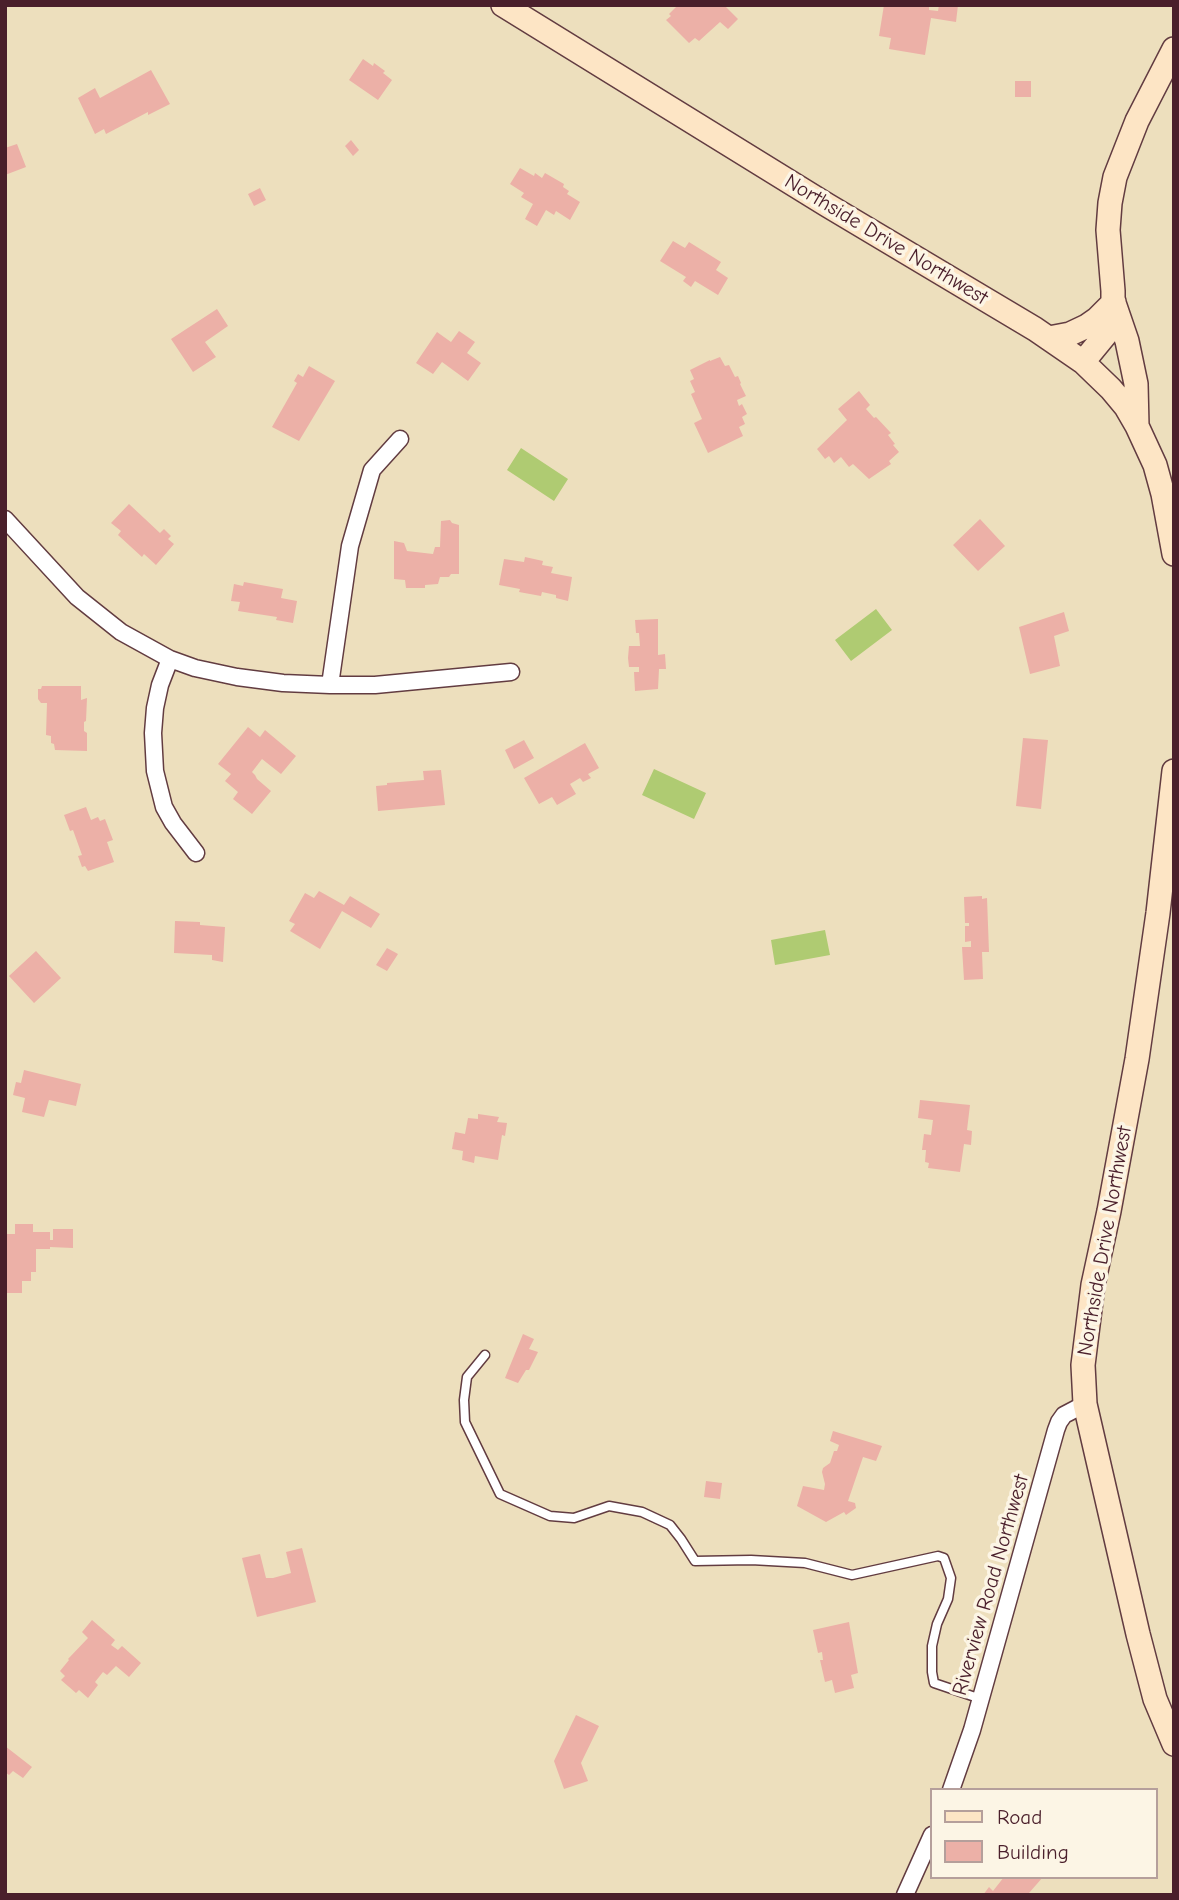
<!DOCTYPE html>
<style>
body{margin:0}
#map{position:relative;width:1179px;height:1900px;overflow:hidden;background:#eddfbd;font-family:"Comic Neue",sans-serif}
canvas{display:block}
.frame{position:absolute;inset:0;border:7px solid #4a1f2b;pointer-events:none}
.legend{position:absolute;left:930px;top:1788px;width:228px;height:91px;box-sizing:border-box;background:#fcf5e5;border:2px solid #b59f9b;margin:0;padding:9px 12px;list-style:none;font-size:21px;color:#4a1f2b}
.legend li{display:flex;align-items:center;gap:14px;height:35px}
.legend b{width:35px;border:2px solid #b59f9b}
</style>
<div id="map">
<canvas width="1179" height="1900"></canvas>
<div class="frame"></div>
<ul class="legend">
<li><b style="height:9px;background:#fde5c5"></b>Road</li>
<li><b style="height:19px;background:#ecb0a7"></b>Building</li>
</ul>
</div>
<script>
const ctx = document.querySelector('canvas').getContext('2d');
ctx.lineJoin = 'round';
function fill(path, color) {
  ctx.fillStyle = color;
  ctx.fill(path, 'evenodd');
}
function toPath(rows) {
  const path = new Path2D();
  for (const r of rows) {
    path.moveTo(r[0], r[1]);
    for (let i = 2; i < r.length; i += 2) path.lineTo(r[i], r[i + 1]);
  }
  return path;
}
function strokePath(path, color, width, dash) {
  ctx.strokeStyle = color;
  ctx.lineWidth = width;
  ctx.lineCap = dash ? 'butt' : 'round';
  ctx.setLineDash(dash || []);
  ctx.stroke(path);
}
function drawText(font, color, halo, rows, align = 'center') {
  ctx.font = font + ' "Comic Neue",sans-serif';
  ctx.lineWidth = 7;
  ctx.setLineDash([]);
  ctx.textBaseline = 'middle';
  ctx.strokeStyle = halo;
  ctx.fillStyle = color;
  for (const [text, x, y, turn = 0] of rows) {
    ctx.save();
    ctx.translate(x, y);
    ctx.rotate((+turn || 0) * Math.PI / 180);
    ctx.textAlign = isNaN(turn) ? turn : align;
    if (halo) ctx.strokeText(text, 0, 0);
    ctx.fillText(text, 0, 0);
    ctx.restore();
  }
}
fill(toPath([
 [521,448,568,479,554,501,507,470],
 [876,609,892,630,851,661,835,640],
 [654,769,706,793,694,819,642,795],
 [825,930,830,955,775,965,771,940]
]), '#afcb72');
fill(toPath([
 [678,5,724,5,738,19,728,29,720,22,699,41,695,38,689,43,666,20,671,16,669,14],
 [884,5,929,5,929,10,938,11,939,5,958,5,956,22,931,18,925,55,889,49,891,38,879,36],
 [363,59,373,66,374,63,385,71,383,73,392,80,378,100,349,80],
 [151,70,170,104,148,115,148,112,106,134,104,129,95,134,78,98,95,88,100,98],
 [1015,81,1031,81,1031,97,1015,97],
 [351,140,359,150,353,156,345,146],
 [17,144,26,167,5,175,5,148],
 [520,168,534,176,535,173,542,178,545,173,564,184,563,187,569,191,567,194,580,202,570,220,556,211,554,215,546,210,537,226,525,219,533,204,521,197,524,193,510,184],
 [260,188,266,200,254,206,248,194],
 [673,241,685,248,689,242,721,262,716,270,728,278,718,295,695,281,691,287,683,281,686,277,660,261],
 [217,309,228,326,205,342,216,357,193,372,171,339],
 [459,331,475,342,467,353,481,363,468,381,442,362,433,374,416,363,437,332,451,342],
 [720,357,725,366,729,365,735,377,738,376,741,383,740,384,746,396,737,400,739,406,742,404,747,414,742,417,745,424,739,427,743,436,708,453,694,423,702,419,691,394,695,392,690,381,694,379,690,370,710,360,710,361],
 [309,366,335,381,299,441,272,427,297,383,294,381,298,374,303,377],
 [859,391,870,405,866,409,874,418,876,417,891,433,888,435,895,444,893,445,899,452,889,461,891,464,869,479,853,464,849,467,841,457,834,463,829,456,825,459,817,449,847,420,838,409],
 [129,504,160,533,164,529,171,536,168,539,174,544,156,565,144,554,142,557,118,535,121,531,111,523],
 [980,519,1005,546,978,571,953,545],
 [450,520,452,523,459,525,459,574,451,574,449,577,440,577,438,584,425,585,425,588,406,588,405,580,394,579,394,541,404,543,407,551,433,554,435,547,440,547,441,521],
 [525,557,543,561,542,565,553,567,551,573,572,577,568,601,556,598,556,595,542,592,541,596,519,592,520,589,499,585,504,559,524,562],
 [244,582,283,589,281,598,297,601,293,623,276,620,277,617,238,611,240,602,231,601,234,584,243,586],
 [1064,612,1069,631,1054,636,1060,666,1030,674,1019,627],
 [658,619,658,655,665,654,666,669,659,669,658,689,635,691,634,672,639,672,639,667,629,667,628,658,629,646,640,646,639,633,636,633,635,620],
 [42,686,81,686,81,700,87,698,86,721,84,722,84,731,87,733,87,751,55,750,54,744,51,743,51,736,46,735,47,703,41,703,38,699,38,689,41,689],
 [248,727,260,737,265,730,296,756,281,774,262,759,252,772,255,775,257,779,271,791,252,814,233,799,238,792,225,781,231,774,218,764],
 [1023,738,1048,740,1041,809,1016,806],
 [524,740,534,758,514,769,505,750],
 [585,743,599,768,588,774,591,778,583,782,580,778,570,784,576,794,557,805,552,797,539,804,524,778],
 [441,770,445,805,378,811,376,786,387,785,387,783,424,780,423,771],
 [86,807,91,820,98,817,100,821,105,819,113,840,107,842,114,862,88,871,85,866,82,867,78,856,82,855,73,830,70,831,64,815],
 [319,891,344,905,350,896,380,914,371,928,342,911,320,949,290,931,295,924,289,921,305,893,314,898],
 [982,896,982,899,987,898,989,952,982,952,983,979,964,980,962,947,971,947,971,941,965,942,965,926,969,926,969,923,965,923,964,897],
 [175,921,200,922,200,925,225,927,223,962,212,960,212,955,174,953],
 [387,948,398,954,387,971,376,965],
 [36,951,61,978,34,1003,9,976],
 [24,1070,81,1084,76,1106,49,1100,44,1117,22,1112,25,1098,13,1095,16,1082,21,1083],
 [920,1100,970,1105,967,1130,972,1131,971,1145,964,1144,960,1172,928,1168,929,1163,925,1162,926,1150,922,1150,924,1134,931,1135,933,1120,918,1118],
 [478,1114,499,1117,497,1122,507,1123,505,1136,502,1135,498,1160,475,1156,474,1163,462,1160,463,1151,452,1149,455,1132,465,1134,468,1118,478,1119],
 [15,1224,33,1224,33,1232,50,1232,50,1240,53,1240,53,1229,73,1229,73,1248,50,1247,50,1249,36,1249,36,1272,31,1272,31,1281,22,1281,22,1293,6,1293,5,1234,15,1234],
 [523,1334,534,1339,529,1349,538,1352,529,1370,526,1370,518,1383,505,1378],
 [833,1431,882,1446,876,1461,863,1457,848,1501,855,1503,856,1508,846,1515,844,1512,826,1522,797,1506,803,1486,824,1490,825,1484,822,1472,823,1468,830,1463,834,1451,837,1451,839,1445,830,1441],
 [706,1481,722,1483,720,1499,704,1497],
 [302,1548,316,1602,257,1617,242,1558,260,1554,266,1578,273,1578,291,1573,286,1552],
 [92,1620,115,1640,111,1645,118,1650,122,1646,141,1663,129,1677,116,1666,107,1675,103,1672,95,1682,98,1685,88,1698,79,1690,76,1693,61,1680,65,1676,60,1671,69,1660,68,1659,88,1638,82,1632],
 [849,1622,858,1673,851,1675,854,1688,835,1693,832,1680,825,1682,820,1660,823,1660,822,1652,818,1653,813,1630],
 [576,1715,599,1726,581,1763,588,1781,564,1789,554,1761],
 [5,1746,32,1767,23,1778,13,1771,9,1775,5,1772],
 [1004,1877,1043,1877,1029,1893,1032,1895,983,1895,989,1887,993,1891]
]), '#ecb0a7');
const lane = toPath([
 [485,1355,467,1377,464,1400,465,1422,500,1494,550,1516,574,1518,609,1506,642,1512,670,1525,681,1539,695,1561,751,1560,805,1563,852,1575,938,1556,944,1558,951,1578,948,1599,937,1624,932,1646,932,1672,934,1683,981,1699]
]);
const street = toPath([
 [5,519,77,597,121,632,170,659,195,668,237,677,283,683,330,685,375,685,511,672],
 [170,659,160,685,155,708,153,733,155,771,164,807,173,823,196,853],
 [330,685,350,546,372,470,400,439],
 [951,1790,972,1730,1056,1430,1059,1422,1064,1415,1085,1404],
 [905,1895,932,1835]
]);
const secondary = toPath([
 [503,5,827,205,1035,329,1083,362,1111,389,1126,407,1137,426,1155,465,1163,494,1174,554],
 [1114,303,1127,341,1136,384,1137,426],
 [1049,338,1070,334,1087,326,1097,319,1114,302],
 [1083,362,1106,334,1113,312,1113,291,1108,230,1110,203,1115,177,1137,121,1174,49],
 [1174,771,1158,913,1137,1059,1109,1211,1093,1285,1083,1365,1085,1404,1138,1634,1155,1699,1174,1744]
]);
strokePath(lane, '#623c41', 11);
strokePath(street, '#623c41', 19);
strokePath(secondary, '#623c41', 26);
strokePath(lane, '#fff', 8);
strokePath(street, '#fff', 16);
strokePath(secondary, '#fde5c5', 23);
drawText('21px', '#4a1f2b', '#fcf5e5', [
 ["Northside Drive Northwest",886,240,31],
 ["Northside Drive Northwest",1105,1241,-80],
 ["Riverview Road Northwest",991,1585,-74]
]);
</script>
